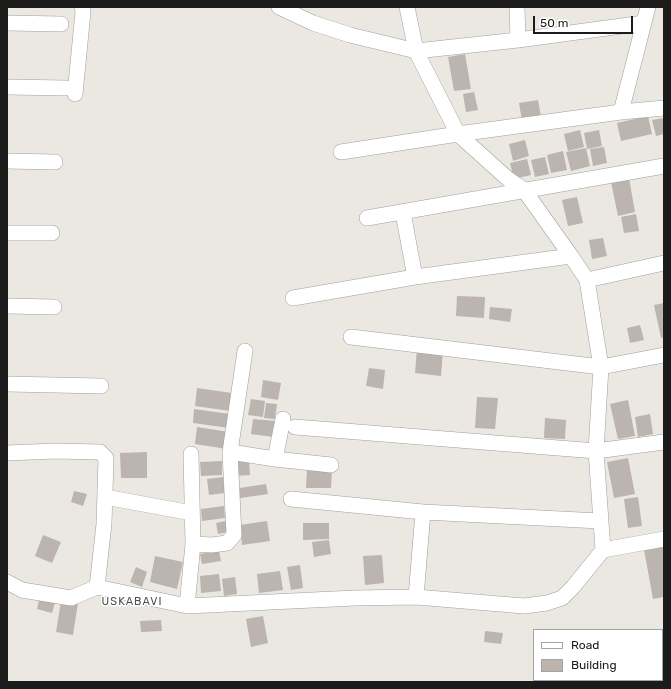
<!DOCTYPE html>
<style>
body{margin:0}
#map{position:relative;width:671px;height:689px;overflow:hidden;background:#ebe8e1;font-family:Rubik,sans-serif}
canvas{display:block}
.frame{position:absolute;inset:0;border:8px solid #1b1b1b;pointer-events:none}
.legend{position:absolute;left:533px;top:629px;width:130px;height:52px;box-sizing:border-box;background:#fff;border:1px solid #a4a4a4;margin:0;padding:5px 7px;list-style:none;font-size:12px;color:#1b1b1b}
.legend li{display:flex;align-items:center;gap:8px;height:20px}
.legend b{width:20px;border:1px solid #a4a4a4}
.scale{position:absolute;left:533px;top:16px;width:100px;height:18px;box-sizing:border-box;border:2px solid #1b1b1b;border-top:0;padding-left:5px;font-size:12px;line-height:14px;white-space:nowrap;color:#1b1b1b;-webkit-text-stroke:3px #fff;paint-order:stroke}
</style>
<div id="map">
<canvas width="671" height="689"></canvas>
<div class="frame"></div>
<ul class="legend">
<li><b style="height:5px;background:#fff"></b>Road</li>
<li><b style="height:11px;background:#bbb4af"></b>Building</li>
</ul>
<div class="scale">50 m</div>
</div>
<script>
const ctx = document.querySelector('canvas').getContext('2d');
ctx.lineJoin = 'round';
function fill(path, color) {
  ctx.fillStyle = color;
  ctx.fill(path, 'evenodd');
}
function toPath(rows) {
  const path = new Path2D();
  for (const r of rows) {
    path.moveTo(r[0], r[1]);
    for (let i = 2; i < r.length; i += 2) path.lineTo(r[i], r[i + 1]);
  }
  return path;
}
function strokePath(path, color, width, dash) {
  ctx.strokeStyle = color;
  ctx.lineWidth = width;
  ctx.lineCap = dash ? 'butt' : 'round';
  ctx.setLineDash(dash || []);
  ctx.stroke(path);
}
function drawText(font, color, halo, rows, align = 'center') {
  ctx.font = font + ' Rubik,sans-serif';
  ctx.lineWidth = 3;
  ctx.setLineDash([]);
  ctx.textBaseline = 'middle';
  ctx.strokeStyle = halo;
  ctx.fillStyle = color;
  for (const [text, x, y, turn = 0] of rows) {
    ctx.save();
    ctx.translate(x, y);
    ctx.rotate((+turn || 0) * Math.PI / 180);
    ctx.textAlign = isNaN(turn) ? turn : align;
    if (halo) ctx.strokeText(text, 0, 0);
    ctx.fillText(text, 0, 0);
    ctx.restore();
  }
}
fill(toPath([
 [465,54,471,89,454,91,448,57],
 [474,92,478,110,466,112,463,94],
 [538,100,541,117,522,121,519,103],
 [648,116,652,134,621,141,617,123],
 [664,118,664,134,656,136,652,120],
 [580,130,584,147,568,151,564,134],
 [599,130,602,146,587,149,584,133],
 [525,140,529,156,513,161,509,144],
 [604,147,607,163,593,166,590,149],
 [586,148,590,166,571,171,566,152],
 [563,151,567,170,551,173,547,155],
 [545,157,549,174,535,177,531,160],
 [527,159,531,175,514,179,510,163],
 [629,178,635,212,618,216,611,182],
 [577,197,583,223,568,226,562,200],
 [636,214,639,231,624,233,621,217],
 [603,238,607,256,592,259,589,240],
 [457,296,485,297,484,318,456,316],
 [664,303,664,337,661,338,654,305],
 [490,307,512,309,510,322,489,319],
 [640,325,644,340,630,343,627,328],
 [417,348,443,351,441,376,415,373],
 [369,368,385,370,383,389,366,386],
 [263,380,281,383,278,400,261,397],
 [197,388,232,393,230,411,195,406],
 [477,397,498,398,495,429,475,428],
 [251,399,265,401,263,417,248,415],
 [628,400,635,436,618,439,610,404],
 [266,403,277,404,275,419,264,418],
 [194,409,230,414,229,428,193,423],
 [650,414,653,434,638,437,635,417],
 [545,418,566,420,565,439,544,438],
 [253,419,276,421,274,437,251,434],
 [197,427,229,432,227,449,195,444],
 [147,452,147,478,121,478,120,453],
 [628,458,635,494,614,498,607,462],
 [222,461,222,475,201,476,200,462],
 [249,461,250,475,233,476,232,462],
 [307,469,332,470,331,488,306,488],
 [223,477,225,493,209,495,207,479],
 [266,484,268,494,234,499,233,489],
 [74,491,87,494,83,506,71,502],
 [638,497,642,526,628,528,624,499],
 [224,506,225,518,202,521,201,509],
 [225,521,228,532,218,534,216,523],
 [267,521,270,541,242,545,240,525],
 [303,523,329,523,329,539,303,540],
 [43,535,61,542,52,563,35,556],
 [329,540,331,554,314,557,312,542],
 [662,541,664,554,664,597,653,599,643,544],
 [219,551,221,561,202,564,200,554],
 [382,555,384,583,365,585,363,556],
 [155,556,183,562,177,589,150,582],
 [300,565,303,588,291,590,287,567],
 [136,567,147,572,142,587,130,582],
 [280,571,283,590,259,593,257,574],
 [219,574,221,591,201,593,200,576],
 [235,577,237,594,224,596,222,579],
 [40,596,56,599,52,613,37,609],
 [61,601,78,603,73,635,56,632],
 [263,616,268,643,251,647,246,619],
 [161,620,162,631,141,632,140,621],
 [485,631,503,633,501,644,484,642]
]), '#bbb4af');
const minor = toPath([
 [279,7,313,23,350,35,416,51,518,40,644,23],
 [517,7,518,40],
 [7,23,61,24],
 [7,87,66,88],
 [75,94,83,12,82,7],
 [621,112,648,7],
 [341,152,458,134,621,112,664,108],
 [7,161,55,162],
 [403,213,415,277],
 [367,218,664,166],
 [7,233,52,233],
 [587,280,664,263],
 [293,298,415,277,571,256],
 [7,306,54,307],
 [351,337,601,367,664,355],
 [7,384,101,386],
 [295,427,596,451,664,442],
 [230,452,275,459,331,465],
 [7,453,55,451,100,452,106,458,104,524,97,587],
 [191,454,193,544],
 [275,459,283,419],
 [105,497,192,513],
 [291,499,423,512,416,597],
 [423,512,600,521],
 [603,550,664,539],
 [7,582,22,590,71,598,97,587,187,606,355,598,416,597,524,606,547,603,562,598,573,587,603,550,596,451,601,367,587,280,571,256,524,190,508,179,458,134,416,51,407,7],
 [187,606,193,544,212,545,227,543,234,535,230,452,245,351]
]);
strokePath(minor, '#9f9f9f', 16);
strokePath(minor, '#fff', 15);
ctx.letterSpacing = '1px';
drawText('11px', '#4e4e4e', '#fff', [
 ["USKABAVI",132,602]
]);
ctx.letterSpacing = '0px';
</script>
